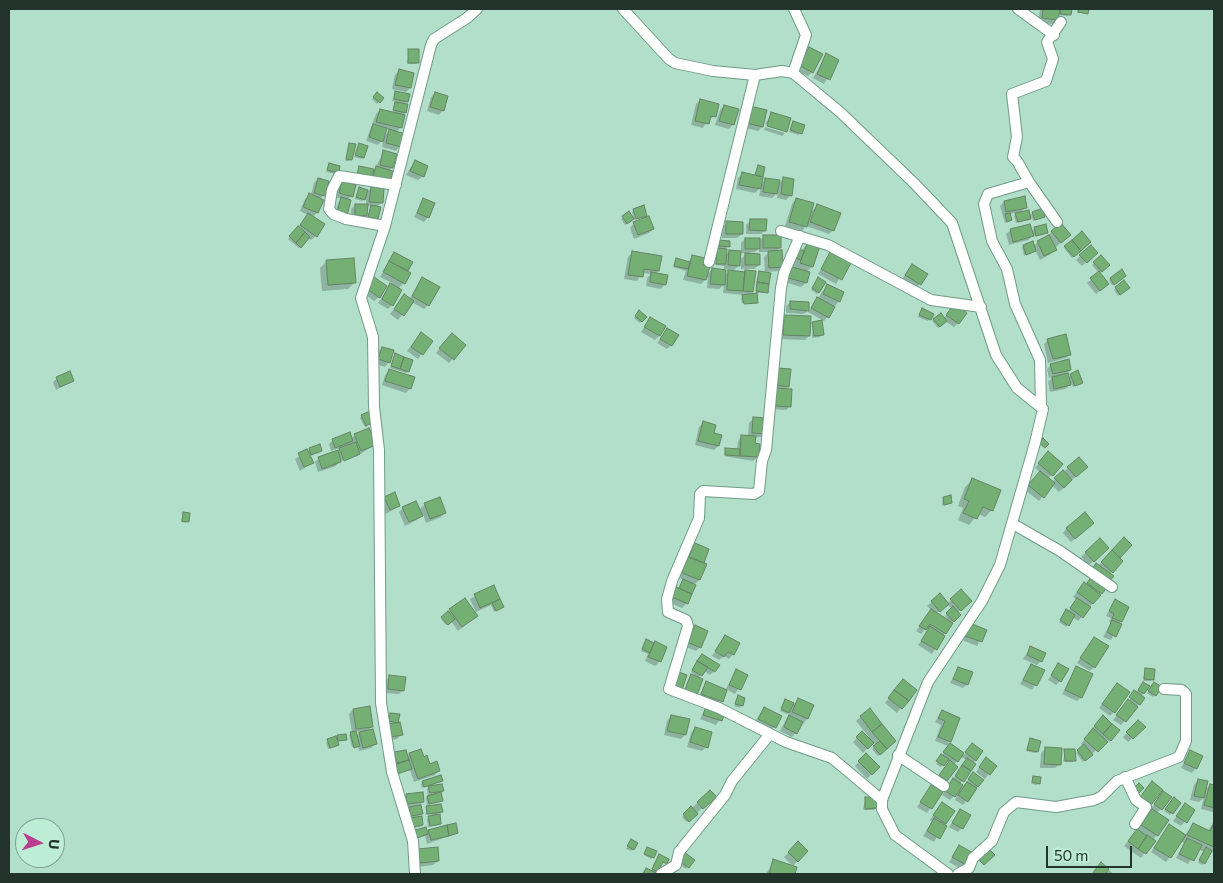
<!DOCTYPE html>
<style>
body{margin:0}
#map{position:relative;width:1223px;height:883px;overflow:hidden;background:#b1dfc9;font-family:Commissioner,sans-serif}
canvas{display:block}
.frame{position:absolute;inset:0;border:10px solid #21332b;pointer-events:none}
.north{position:absolute;left:15px;top:818px;width:50px;height:50px;box-sizing:border-box;background:#beedd6;border:1px solid #7fa392;border-radius:50%;rotate:95deg;font-size:14px;font-weight:700;line-height:20px;text-align:center;color:#21332b}
.north::after{content:'';display:block;margin:auto;width:18px;height:22px;background:#bb3f90;clip-path:polygon(50% 0,100% 100%,50% 72%,0 100%)}
.scale{position:absolute;left:1046px;top:846px;width:86px;height:22px;box-sizing:border-box;border:2px solid #21332b;border-top:0;padding-left:6px;font-size:15px;line-height:18px;white-space:nowrap;color:#21332b;-webkit-text-stroke:4px #beedd6;paint-order:stroke}
</style>
<div id="map">
<canvas width="1223" height="883"></canvas>
<div class="frame"></div>
<div class="north">U</div>
<div class="scale">50 m</div>
</div>
<script>
const ctx = document.querySelector('canvas').getContext('2d');
ctx.lineJoin = 'round';
function fill(path, color) {
  ctx.fillStyle = color;
  ctx.fill(path, 'evenodd');
}
function toPath(rows) {
  const path = new Path2D();
  for (const r of rows) {
    path.moveTo(r[0], r[1]);
    for (let i = 2; i < r.length; i += 2) path.lineTo(r[i], r[i + 1]);
  }
  return path;
}
function strokePath(path, color, width, dash) {
  ctx.strokeStyle = color;
  ctx.lineWidth = width;
  ctx.lineCap = dash ? 'butt' : 'round';
  ctx.setLineDash(dash || []);
  ctx.stroke(path);
}
fill(toPath([
 [1040,9,1070,9,1068,16,1058,15,1057,20,1053,24,1038,22],
 [1078,9,1088,9,1087,13,1077,13],
 [809,48,812,72,808,76,796,70],
 [409,51,418,62,416,64,407,64],
 [827,55,838,60,824,84,813,78],
 [399,71,413,74,410,88,406,92,392,89,395,75],
 [395,93,407,101,403,105,405,113,402,116,400,128,396,132,400,146,396,151,382,147,384,138,378,145,366,141,376,114,380,110,392,113,397,102,392,101],
 [386,129,390,130,383,137],
 [435,93,443,110,439,115,427,111,431,97],
 [377,94,382,98,377,104,372,99],
 [700,100,715,116,708,120,703,128,691,125,696,104],
 [724,106,733,124,729,129,715,125,720,110],
 [750,107,762,127,758,131,742,127],
 [772,113,790,119,785,132,785,130,765,124],
 [794,122,803,125,799,135,789,132],
 [765,127,785,133,782,136,764,130],
 [350,144,351,160,349,161,345,161],
 [360,144,363,157,362,159,354,157],
 [384,152,392,168,389,171,389,181,357,174,359,167,374,170],
 [415,161,423,176,418,180,406,175],
 [329,165,339,167,336,174,326,172],
 [758,167,764,168,760,185,766,179,778,184,784,178,791,195,786,200,777,198,778,192,772,198,759,196,761,187,755,193,736,189,738,178,742,174,755,176],
 [318,179,324,195,320,199,322,200,317,213,312,217,316,236,311,240,308,238,299,248,288,239,308,215,300,211,305,199,311,195,314,183],
 [343,183,351,196,334,217,338,203,342,199,336,197,339,187],
 [359,188,368,191,371,188,381,203,377,207,379,208,375,221,367,219,371,206,366,206,366,215,362,220,351,219,351,209,355,205,366,205,366,197,362,201,355,199],
 [796,199,810,213,817,206,833,230,829,234,806,226,802,231,785,226,792,204],
 [423,200,428,217,424,222,414,217],
 [1004,202,1026,207,1020,213,1029,216,1033,213,1044,217,1033,221,1032,217,1028,220,1016,223,1014,216,1018,212,1010,214,1011,220,1005,223,1000,206],
 [634,210,646,215,634,220,632,212],
 [629,213,631,221,625,225,621,219],
 [750,221,765,230,761,234,746,234,746,225],
 [634,223,653,229,649,233,634,239,630,228],
 [727,223,742,234,737,238,722,238,722,227],
 [1061,225,1065,239,1056,247,1052,242,1055,250,1051,254,1040,260,1035,250,1024,256,1022,247,1023,246,1033,246],
 [1035,228,1046,233,1035,237,1034,234,1028,240,1009,245,1006,234,1011,230,1031,232],
 [1082,232,1085,246,1072,258,1064,248],
 [764,236,780,248,775,252,782,266,778,271,765,272,764,257,769,252,759,252,759,248,755,252,749,253,759,265,754,269,741,269,741,263,734,270,725,269,724,276,729,272,743,273,746,270,752,292,748,296,755,295,760,273,767,293,756,293,757,303,742,303,741,298,744,295,723,293,724,285,719,289,707,288,708,277,701,284,683,280,686,271,673,267,676,259,688,262,692,257,702,266,706,276,712,269,724,271,724,266,715,265,719,242,729,246,726,248,725,255,730,251,741,252,741,243,745,239,761,239],
 [740,253,747,253,739,261],
 [808,243,819,246,812,267,806,272,806,283,801,287,785,282,788,273,794,267,789,266],
 [1091,246,1097,253,1082,266,1076,260],
 [832,251,850,261,836,284,818,274],
 [633,252,658,271,655,274,665,284,661,289,646,286,647,278,651,274,642,273,637,281,624,279,628,257],
 [394,253,411,263,404,283,398,289,392,305,388,309,378,303,392,283,380,277],
 [1101,257,1108,265,1099,274,1103,288,1096,294,1087,283,1099,273,1092,265],
 [327,261,355,282,348,289,322,291,320,268],
 [912,266,926,274,916,289,901,280],
 [1121,271,1123,278,1112,285,1109,280],
 [423,278,428,305,424,309,412,302,398,320,390,314,404,296,409,300],
 [817,280,818,292,817,294,811,290],
 [1124,282,1126,290,1118,296,1114,290],
 [370,283,379,297,374,301,363,293],
 [827,285,839,301,824,321,808,312],
 [791,302,808,303,807,312,803,314,786,313,786,306],
 [954,306,958,323,954,327,945,321,938,328,932,321,940,314,944,318],
 [921,311,932,314,928,321,918,317],
 [639,312,645,317,640,323,634,318],
 [784,316,809,336,805,340,779,339,780,320],
 [650,318,659,336,655,340,641,332],
 [813,323,822,335,820,337,812,338],
 [667,329,671,345,667,349,657,343],
 [417,338,431,341,418,359,407,351],
 [447,339,464,345,449,363,436,353],
 [1048,340,1070,354,1066,358,1048,363,1044,344],
 [382,348,389,362,385,367,375,364,378,352],
 [395,355,408,372,406,373,390,368],
 [1051,365,1070,370,1064,376,1068,377,1071,375,1082,383,1073,387,1068,378,1070,385,1065,389,1050,392,1048,382,1053,377,1049,378,1047,369],
 [389,371,410,388,406,393,382,385,385,375],
 [774,374,788,386,784,390,790,406,786,410,772,409],
 [57,378,73,381,56,390,53,382],
 [362,416,372,423,365,427,360,418],
 [753,419,765,433,761,437,754,437,758,457,753,461,724,456,726,449,737,450,738,441,742,436,748,437,749,423],
 [704,423,712,434,721,436,718,446,714,450,695,445,699,427],
 [355,435,374,445,356,457,356,455,338,462,336,466,318,472,315,462,319,458,337,452,342,447,331,451,329,444,333,440,351,439],
 [310,449,321,450,309,456,312,463,300,471,295,459],
 [1044,457,1052,475,1048,479,1052,482,1068,468,1082,471,1059,492,1052,485,1039,501,1025,490,1040,472,1035,468],
 [972,480,992,510,985,517,978,514,969,525,958,520,963,508,958,506,965,487],
 [385,498,399,506,386,514,381,502],
 [943,498,951,503,942,506],
 [425,504,445,513,441,517,426,523,423,514,417,520,405,526,399,512,403,508,419,510],
 [183,513,187,521,186,523,181,522],
 [1067,528,1088,528,1071,542,1063,533],
 [1100,539,1107,548,1089,565,1081,557],
 [1124,539,1131,545,1118,558,1122,561,1109,575,1098,566],
 [695,545,708,550,699,580,694,585,686,604,682,608,668,602,672,592,679,589,684,580,678,577,691,549],
 [1088,582,1101,593,1078,621,1073,617,1066,627,1059,622,1077,600,1073,597,1080,588],
 [493,587,502,607,494,612,491,605,476,612,470,599],
 [961,591,970,600,957,613,959,615,951,623,932,654,918,645,929,630,926,628,921,634,916,631,931,610,927,606,940,595,947,604],
 [947,604,952,609,945,616,950,622,936,614],
 [1115,601,1121,621,1111,640,1103,637,1111,623,1109,622,1111,618,1106,616],
 [450,610,476,616,458,631,451,621,446,625,441,619],
 [970,625,985,631,977,646,962,640],
 [695,626,700,647,696,651,684,646],
 [725,637,733,654,729,659,724,656,719,660,712,656],
 [646,641,655,643,660,661,655,666,645,661,648,654,641,651],
 [1090,643,1094,667,1090,671,1077,663],
 [1031,647,1041,661,1037,665,1023,659],
 [702,655,714,671,710,675,704,671,701,675,682,695,688,680,692,675,698,678,691,672],
 [1031,665,1043,671,1032,690,1020,684],
 [1058,665,1060,681,1056,685,1048,680],
 [958,668,967,684,963,688,950,683],
 [1076,668,1081,697,1077,701,1062,694],
 [1145,669,1153,679,1151,681,1143,681],
 [737,671,746,676,735,694,726,689,717,706,698,698,707,682,725,690],
 [389,677,403,690,399,694,384,693,385,681],
 [899,685,915,690,897,713,885,703],
 [1117,685,1114,712,1110,716,1099,708],
 [1142,685,1143,693,1139,704,1121,725,1113,720],
 [1153,685,1160,687,1153,697,1147,693],
 [738,697,744,699,740,708,734,706],
 [798,700,812,706,807,719,792,737,780,731,791,710,787,714,780,711,786,701,794,704],
 [706,708,723,714,716,725,700,719],
 [764,708,775,727,771,731,754,723],
 [353,710,372,726,367,732,375,744,371,748,359,751,358,746,352,747,349,735,352,733,349,714],
 [361,731,356,737,355,732],
 [869,710,895,741,878,756,872,749,876,745,873,742,863,753,853,742,862,733,868,738,869,737,856,721],
 [942,711,959,719,948,743,964,755,968,749,981,751,960,784,959,791,973,774,982,781,963,805,955,800,958,792,950,800,942,795,966,760,960,756,942,784,936,779,949,763,946,761,941,767,936,764,948,746,935,741,941,725,935,722],
 [390,714,398,715,397,724,401,735,397,739,386,741,395,724,388,723],
 [671,716,685,735,681,739,664,735,667,721],
 [1098,721,1118,731,1109,742,1107,740,1083,762,1076,753,1084,746,1081,744],
 [1138,722,1144,727,1128,742,1123,737],
 [695,728,706,747,702,751,687,747,691,733],
 [338,736,346,739,337,742,336,747,328,749,326,742],
 [1030,740,1037,752,1035,753,1026,751],
 [1045,749,1060,764,1055,768,1040,768,1041,753],
 [1065,750,1074,760,1073,762,1063,762],
 [1190,752,1196,768,1192,773,1181,768],
 [395,753,407,756,410,754,423,759,430,766,439,770,435,775,414,782,410,770,395,775,393,755],
 [866,754,878,767,867,779,855,766],
 [982,763,995,766,985,779,976,772],
 [1033,777,1039,783,1037,785,1031,784],
 [1198,780,1205,790,1210,785,1214,786,1213,812,1201,809,1204,797,1199,802,1190,800,1194,785],
 [441,781,422,788,421,784,423,782],
 [932,786,941,792,927,813,917,807],
 [429,788,442,790,439,792,441,800,440,802,427,805,426,798,428,796,427,789],
 [710,791,715,797,687,822,682,817],
 [407,795,423,802,420,805,421,814,417,818,422,825,420,827,411,828,410,821,414,817,409,817,408,810,411,807,403,808,403,799],
 [1159,797,1170,798,1157,813,1167,820,1141,858,1124,846,1152,810,1151,809],
 [865,798,876,808,874,810,863,810],
 [1172,800,1180,803,1170,815,1164,811],
 [942,803,953,811,934,842,923,836,932,822,930,820],
 [1185,805,1194,811,1181,826,1173,821],
 [427,807,441,811,438,813,440,823,438,825,428,827,427,819,432,814,426,815],
 [960,811,962,828,958,832,949,827],
 [1214,821,1214,850,1202,865,1198,862,1204,852,1198,849,1188,864,1176,858,1184,843,1180,841,1166,862,1151,852,1169,826,1185,835,1193,825,1208,831],
 [415,831,427,833,429,831,457,833,427,844,425,836,415,839],
 [630,843,636,844,631,851,626,849],
 [798,843,807,851,793,866,784,857],
 [959,847,965,864,961,869,949,862],
 [419,850,438,861,433,865,416,867],
 [646,850,653,857,651,859,644,855],
 [659,856,666,863,661,863,655,874,641,874,646,869,651,872],
 [693,860,686,869,677,862],
 [774,861,796,868,794,874,766,874],
 [1101,864,1114,874,1092,874]
]), '#0003');
const building = toPath([
 [1043,9,1060,9,1058,20,1042,18,1043,9],
 [1061,9,1072,9,1071,15,1060,14,1061,9],
 [1079,9,1089,9,1088,14,1078,12,1079,9],
 [809,47,823,54,813,73,799,65,809,47],
 [408,49,419,49,419,63,408,63,408,49],
 [826,53,839,60,830,80,817,74,826,53],
 [399,69,414,73,411,88,395,85,399,69],
 [395,91,410,94,408,102,394,99,395,91],
 [377,92,384,98,380,103,373,97,377,92],
 [435,92,448,96,444,111,430,107,435,92],
 [700,99,719,104,716,117,711,116,709,124,695,121,700,99],
 [395,102,408,104,406,113,393,110,395,102],
 [724,105,739,109,734,125,719,121,724,105],
 [750,106,767,110,763,127,746,123,750,106],
 [380,109,405,115,402,128,376,122,380,109],
 [771,112,791,118,787,132,767,126,771,112],
 [793,121,805,125,802,134,790,130,793,121],
 [373,124,387,128,383,142,369,137,373,124],
 [389,129,405,134,401,147,386,143,389,129],
 [349,143,356,144,352,160,346,159,349,143],
 [359,143,368,146,364,158,355,155,359,143],
 [383,150,397,154,393,168,380,165,383,150],
 [415,160,428,166,424,177,410,171,415,160],
 [329,163,340,166,339,173,327,170,329,163],
 [758,165,765,167,763,177,755,175,758,165],
 [359,166,374,169,372,178,357,175,359,166],
 [376,166,393,171,390,182,373,177,376,166],
 [742,172,763,177,761,189,739,185,742,172],
 [783,177,794,179,792,196,781,194,783,177],
 [318,178,329,181,325,196,314,193,318,178],
 [765,178,780,180,777,194,763,192,765,178],
 [342,181,356,185,353,197,339,193,342,181],
 [359,187,368,190,365,200,356,197,359,187],
 [371,187,384,188,383,203,369,202,371,187],
 [309,193,324,200,318,213,303,207,309,193],
 [1025,196,1027,208,1006,212,1004,201,1025,196],
 [341,197,351,200,347,216,337,213,341,197],
 [423,198,435,203,429,218,417,213,423,198],
 [796,198,814,203,807,227,789,222,796,198],
 [355,204,368,204,367,216,355,215,355,204],
 [817,204,841,213,834,231,810,222,817,204],
 [371,205,381,207,378,219,368,217,371,205],
 [644,205,647,216,636,219,633,209,644,205],
 [1043,208,1045,217,1035,220,1032,212,1043,208],
 [1029,210,1031,219,1018,222,1015,213,1029,210],
 [629,211,634,219,627,224,622,216,629,211],
 [308,213,325,224,317,237,300,225,308,213],
 [1010,213,1012,220,1007,222,1005,214,1010,213],
 [649,216,654,229,638,235,633,222,649,216],
 [750,219,767,219,766,231,749,230,750,219],
 [726,221,743,222,743,234,726,234,726,221],
 [1061,223,1071,235,1061,243,1051,231,1061,223],
 [1030,224,1034,236,1013,242,1010,229,1030,224],
 [1046,224,1048,233,1036,236,1034,227,1046,224],
 [298,226,305,232,296,243,289,236,298,226],
 [1082,231,1091,242,1081,251,1072,240,1082,231],
 [305,232,310,237,301,248,296,243,305,232],
 [763,235,781,235,781,248,763,248,763,235],
 [1049,235,1057,250,1044,256,1037,241,1049,235],
 [745,238,760,238,760,249,745,249,745,238],
 [719,240,730,241,730,247,719,246,719,240],
 [1072,240,1081,251,1074,257,1064,246,1072,240],
 [808,241,820,246,813,267,800,263,808,241],
 [1033,241,1036,251,1026,255,1023,245,1033,241],
 [1091,245,1098,253,1087,263,1079,255,1091,245],
 [717,248,727,249,726,264,716,264,717,248],
 [796,248,804,251,801,260,793,257,796,248],
 [729,250,741,251,740,266,728,265,729,250],
 [782,250,783,267,769,268,768,251,782,250],
 [831,250,852,261,842,280,821,269,831,250],
 [632,251,662,256,659,271,644,269,643,277,628,275,632,251],
 [394,252,413,262,408,271,389,261,394,252],
 [745,253,760,254,760,265,745,265,745,253],
 [692,255,705,258,703,265,710,266,706,280,687,276,692,255],
 [1101,255,1110,265,1102,272,1093,262,1101,255],
 [354,258,356,283,328,285,326,260,354,258],
 [676,258,690,262,688,269,674,266,676,258],
 [389,261,411,273,405,284,383,272,389,261],
 [912,264,928,274,921,285,905,275,912,264],
 [792,267,810,272,807,283,788,278,792,267],
 [712,268,726,270,725,285,710,284,712,268],
 [1122,269,1126,276,1114,285,1110,278,1122,269],
 [728,270,745,272,743,291,727,290,728,270],
 [745,270,756,271,753,292,743,291,745,270],
 [759,271,771,273,769,284,757,282,759,271],
 [1099,271,1109,284,1100,291,1090,278,1099,271],
 [651,272,668,275,666,285,650,282,651,272],
 [374,277,387,286,380,298,367,289,374,277],
 [422,277,440,287,429,306,412,296,422,277],
 [818,277,826,282,819,293,812,288,818,277],
 [1124,280,1130,288,1120,295,1115,287,1124,280],
 [757,282,769,284,768,293,756,291,757,282],
 [390,283,402,290,393,306,382,299,390,283],
 [827,284,844,292,840,302,823,294,827,284],
 [757,293,758,303,744,304,742,295,757,293],
 [404,294,414,301,404,316,394,309,404,294],
 [817,297,835,307,829,318,811,308,817,297],
 [790,301,809,302,809,311,790,309,790,301],
 [954,304,967,313,959,324,946,315,954,304],
 [922,308,934,314,931,320,919,315,922,308],
 [639,310,647,317,642,322,635,316,639,310],
 [941,313,947,321,940,327,933,319,941,313],
 [784,315,811,316,810,336,783,335,784,315],
 [650,317,666,326,660,336,644,327,650,317],
 [822,320,824,335,814,336,812,322,822,320],
 [667,328,679,335,672,346,660,339,667,328],
 [421,332,433,341,423,355,411,347,421,332],
 [452,333,466,345,454,360,439,348,452,333],
 [1066,334,1071,355,1053,359,1047,339,1066,334],
 [382,347,394,350,390,363,378,359,382,347],
 [395,353,404,357,400,369,391,366,395,353],
 [404,357,413,360,409,372,400,369,404,357],
 [1069,359,1071,370,1053,374,1050,364,1069,359],
 [777,368,791,369,789,387,776,385,777,368],
 [389,369,415,377,411,389,385,381,389,369],
 [1078,370,1083,383,1075,386,1070,374,1078,370],
 [70,371,74,381,60,387,56,377,70,371],
 [1068,373,1071,385,1054,389,1052,377,1068,373],
 [776,388,792,389,791,407,775,406,776,388],
 [370,411,375,421,366,426,361,415,370,411],
 [753,417,767,418,766,434,752,433,753,417],
 [703,421,716,425,714,433,722,435,719,446,698,441,703,421],
 [369,428,376,445,361,451,354,434,369,428],
 [350,432,353,441,335,448,332,439,350,432],
 [741,435,756,436,755,443,760,444,759,457,740,456,741,435],
 [1043,438,1049,444,1045,448,1039,443,1043,438],
 [356,442,360,454,344,461,339,448,356,442],
 [320,444,322,451,311,455,309,448,320,444],
 [725,448,740,449,740,456,725,455,725,448],
 [307,449,314,463,304,467,298,453,307,449],
 [338,450,341,462,322,469,318,457,338,450],
 [1048,451,1063,464,1053,476,1038,463,1048,451],
 [1079,457,1088,467,1076,477,1067,467,1079,457],
 [1063,470,1072,480,1064,488,1054,478,1063,470],
 [1040,471,1055,483,1044,498,1028,485,1040,471],
 [972,478,1001,490,993,511,983,507,977,519,963,513,969,501,964,499,972,478],
 [395,492,400,506,390,510,384,497,395,492],
 [951,495,952,503,944,505,943,497,951,495],
 [440,497,446,513,430,519,424,503,440,497],
 [416,501,423,516,409,522,402,507,416,501],
 [183,512,190,513,189,522,182,521,183,512],
 [1085,512,1094,523,1075,539,1066,528,1085,512],
 [1124,537,1132,545,1120,558,1112,550,1124,537],
 [1100,538,1109,548,1094,562,1085,552,1100,538],
 [695,543,709,549,704,563,689,557,695,543],
 [1112,550,1123,561,1113,573,1101,562,1112,550],
 [688,557,707,564,700,580,682,573,688,557],
 [1096,563,1114,576,1109,582,1092,569,1096,563],
 [1092,576,1107,587,1102,594,1087,583,1092,576],
 [683,579,696,585,692,594,679,588,683,579],
 [1084,582,1101,595,1093,604,1077,592,1084,582],
 [494,585,500,599,480,608,474,594,494,585],
 [676,587,692,594,688,604,672,597,676,587],
 [961,589,972,601,961,611,950,599,961,589],
 [940,593,949,604,940,612,931,601,940,593],
 [465,598,478,616,462,627,449,609,465,598],
 [1077,598,1091,607,1083,618,1070,608,1077,598],
 [500,599,504,607,496,611,492,603,500,599],
 [1115,599,1129,607,1122,622,1112,618,1114,614,1109,611,1115,599],
 [953,606,961,615,954,622,946,613,953,606],
 [931,609,953,623,946,634,930,624,926,630,919,626,931,609],
 [1066,609,1075,615,1069,626,1060,620,1066,609],
 [448,611,455,619,448,625,441,617,448,611],
 [1112,620,1122,624,1116,637,1107,632,1112,620],
 [970,623,987,630,982,642,965,636,970,623],
 [695,625,708,631,701,648,687,642,695,625],
 [930,626,945,636,937,650,921,641,930,626],
 [725,635,740,643,734,655,728,652,724,657,715,651,725,635],
 [1094,637,1109,646,1095,668,1080,658,1094,637],
 [646,639,654,643,650,653,642,649,646,639],
 [655,641,667,647,661,662,648,657,655,641],
 [1030,646,1046,653,1042,662,1027,655,1030,646],
 [702,654,720,665,715,672,697,661,702,654],
 [697,661,708,667,702,676,692,670,697,661],
 [1058,663,1069,669,1061,682,1051,675,1058,663],
 [1031,664,1045,670,1037,686,1023,680,1031,664],
 [1076,666,1093,674,1082,698,1065,690,1076,666],
 [958,667,973,672,968,685,953,679,958,667],
 [1145,668,1155,669,1154,680,1144,679,1145,668],
 [736,669,748,675,741,690,729,685,736,669],
 [679,672,687,675,682,690,673,687,679,672],
 [691,674,703,679,697,695,685,690,691,674],
 [389,675,406,677,404,691,388,689,389,675],
 [903,679,917,690,909,701,894,690,903,679],
 [706,681,727,690,723,702,701,694,706,681],
 [1143,682,1150,686,1144,694,1138,690,1143,682],
 [1154,682,1162,687,1156,696,1148,691,1154,682],
 [1117,683,1130,692,1115,713,1102,704,1117,683],
 [894,690,909,701,902,709,888,698,894,690],
 [1134,690,1145,698,1140,705,1129,697,1134,690],
 [738,695,745,698,743,706,735,704,738,695],
 [798,698,814,705,808,719,792,712,798,698],
 [785,699,794,703,789,713,781,709,785,699],
 [1128,699,1138,707,1126,722,1116,715,1128,699],
 [370,706,373,727,356,729,353,709,370,706],
 [706,706,725,713,722,721,703,715,706,706],
 [764,707,782,716,776,728,758,719,764,707],
 [870,708,882,724,872,732,860,716,870,708],
 [942,710,960,718,951,742,938,737,945,721,938,718,942,710],
 [390,713,400,714,398,723,389,721,390,713],
 [671,715,690,719,686,735,667,731,671,715],
 [789,715,803,722,797,734,784,727,789,715],
 [1103,715,1112,724,1103,734,1094,726,1103,715],
 [1138,720,1146,727,1133,739,1126,732,1138,720],
 [400,722,403,735,390,737,388,724,400,722],
 [882,724,896,741,887,749,872,732,882,724],
 [1112,724,1120,730,1111,741,1103,734,1112,724],
 [695,727,712,732,708,748,690,742,695,727],
 [1093,728,1108,742,1098,752,1084,739,1093,728],
 [373,729,377,744,363,748,359,732,373,729],
 [356,731,360,746,354,748,350,732,356,731],
 [862,731,874,743,868,749,856,737,862,731],
 [346,734,347,740,338,741,337,735,346,734],
 [336,736,339,745,330,748,327,739,336,736],
 [1030,738,1041,741,1038,752,1027,750,1030,738],
 [880,741,887,749,880,755,873,746,880,741],
 [950,743,964,753,958,762,943,752,950,743],
 [972,743,983,751,976,761,965,752,972,743],
 [1084,744,1093,755,1085,761,1077,750,1084,744],
 [1045,747,1062,748,1061,765,1044,764,1045,747],
 [421,749,424,757,427,755,430,764,437,761,440,771,418,779,409,753,421,749],
 [1064,749,1075,749,1076,761,1065,761,1064,749],
 [406,750,409,760,397,763,394,752,406,750],
 [1190,750,1203,756,1197,769,1184,763,1190,750],
 [866,753,880,767,872,775,858,761,866,753],
 [941,754,949,759,944,766,936,761,941,754],
 [986,757,997,766,990,775,979,767,986,757],
 [967,758,976,764,971,771,962,765,967,758],
 [409,760,412,769,397,774,394,765,409,760],
 [950,760,958,767,947,781,939,775,950,760],
 [962,765,971,771,964,782,955,776,962,765],
 [973,772,984,780,978,787,968,779,973,772],
 [441,775,443,781,424,787,422,781,441,775],
 [1033,776,1041,777,1040,784,1032,782,1033,776],
 [953,778,963,785,955,797,945,791,953,778],
 [1198,779,1208,781,1204,798,1194,796,1198,779],
 [1152,781,1163,790,1151,805,1140,797,1152,781],
 [967,782,977,788,968,802,958,795,967,782],
 [1139,783,1144,788,1138,794,1133,789,1139,783],
 [442,784,444,791,430,793,428,786,442,784],
 [1210,784,1214,785,1214,808,1204,805,1210,784],
 [931,785,943,792,932,809,920,802,931,785],
 [710,790,717,797,703,809,697,802,710,790],
 [1163,791,1172,797,1162,810,1154,804,1163,791],
 [423,792,424,802,407,804,406,794,423,792],
 [441,792,443,801,429,804,427,796,441,792],
 [865,797,877,797,877,808,865,809,865,797],
 [1174,797,1181,803,1173,814,1165,809,1174,797],
 [942,802,955,811,946,824,933,815,942,802],
 [1185,803,1195,810,1187,823,1176,816,1185,803],
 [441,804,443,812,427,814,426,806,441,804],
 [421,805,423,814,411,816,409,807,421,805],
 [691,806,698,814,689,822,683,814,691,806],
 [960,809,971,815,963,829,952,823,960,809],
 [1152,809,1169,820,1158,836,1141,825,1152,809],
 [440,814,441,824,430,826,428,816,440,814],
 [422,816,423,825,413,827,411,818,422,816],
 [934,818,947,826,940,839,927,831,934,818],
 [456,823,458,833,449,836,447,825,456,823],
 [1193,823,1210,831,1214,823,1214,847,1187,835,1193,823],
 [1169,824,1186,835,1171,858,1154,848,1169,824],
 [447,825,449,836,431,840,428,830,447,825],
 [426,827,428,834,417,838,415,830,426,827],
 [1137,829,1147,836,1138,849,1128,841,1137,829],
 [1147,835,1156,841,1146,854,1138,849,1147,835],
 [1187,838,1202,845,1194,861,1179,854,1187,838],
 [631,839,638,843,634,850,627,846,631,839],
 [798,841,808,851,798,862,788,852,798,841],
 [959,845,973,853,966,865,952,857,959,845],
 [438,847,439,861,420,863,418,849,438,847],
 [647,847,657,851,654,858,644,854,647,847],
 [1206,847,1212,851,1205,864,1199,860,1206,847],
 [988,848,995,855,984,865,977,858,988,848],
 [684,852,695,860,689,868,678,860,684,852],
 [659,854,669,859,667,864,663,862,658,872,652,869,659,854],
 [773,859,797,867,795,874,769,874,773,859],
 [1101,862,1109,869,1105,874,1092,874,1101,862],
 [646,868,657,873,656,874,643,874,646,868]
]);
fill(building, '#74b074');
strokePath(building, '#668365', 1);
const street = toPath([
 [623,9,669,59,675,63,713,71,755,75,782,71,793,73,840,112,915,184,952,223,996,355,1017,388,1043,409,1035,443,1000,565,982,601,928,682,882,800,882,809,895,835,948,874],
 [1018,9,1054,35],
 [793,73,806,35,794,9],
 [1029,182,1017,161,1013,157,1017,137,1012,94,1046,81,1053,59,1047,42,1061,22],
 [385,226,346,219,333,214,329,209,332,190,339,176,396,185],
 [781,231,828,245,931,300,981,307],
 [800,236,784,273,781,288,766,450,762,461,759,491,754,494,703,491,700,494,699,518,672,581,667,599,668,612,686,620,688,626,669,689,719,708,786,742,832,758,882,800],
 [709,262,755,75],
 [1041,406,1040,360,1015,304,1007,269,992,241,984,204,988,194,1029,182,1057,222],
 [1013,524,1060,551,1112,587],
 [898,755,944,786],
 [1125,777,1136,800,1146,807,1135,824],
 [415,874,413,841,392,772,381,703,379,450,374,407,373,337,361,298,385,226,431,45,434,39,467,18,477,9],
 [661,874,676,865,679,852,725,795,732,781,770,734],
 [958,874,969,868,973,858,992,841,1004,812,1016,802,1056,807,1094,800,1101,797,1117,781,1179,757,1186,741,1186,694,1182,690,1164,689]
]);
strokePath(street, '#709b87', 12);
strokePath(street, '#fff', 10);
</script>
